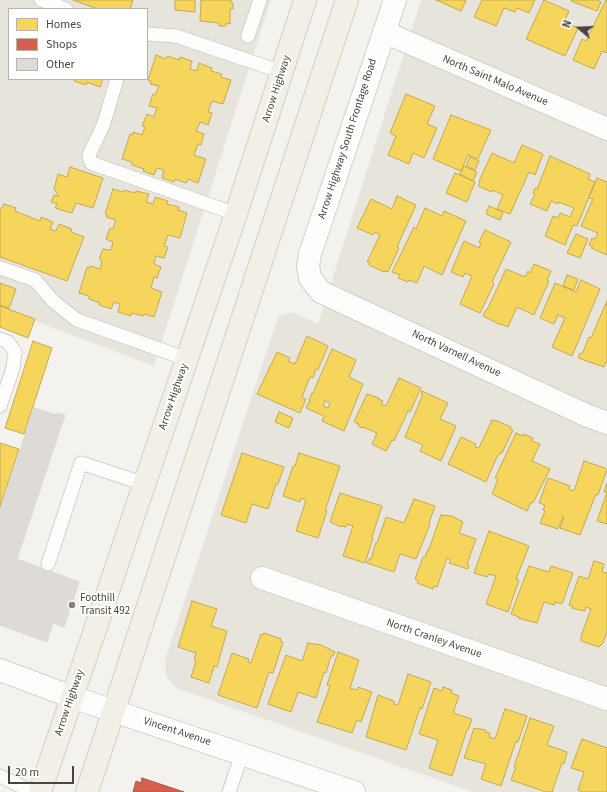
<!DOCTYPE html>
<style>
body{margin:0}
#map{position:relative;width:607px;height:792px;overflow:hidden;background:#f4f2ee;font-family:"Source Sans 3",sans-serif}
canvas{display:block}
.legend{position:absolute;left:8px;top:8px;width:140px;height:72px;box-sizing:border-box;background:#fff;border:1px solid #b7b4b0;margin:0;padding:5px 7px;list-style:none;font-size:12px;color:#4b4439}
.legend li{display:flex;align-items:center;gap:8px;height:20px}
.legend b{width:20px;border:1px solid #b7b4b0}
.north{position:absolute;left:559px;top:8px;width:40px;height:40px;-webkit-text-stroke:3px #fff;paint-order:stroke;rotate:289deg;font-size:11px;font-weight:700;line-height:16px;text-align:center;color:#4b4439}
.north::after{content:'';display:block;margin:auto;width:14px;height:18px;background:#4b4439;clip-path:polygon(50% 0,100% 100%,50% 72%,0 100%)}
.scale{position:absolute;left:8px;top:766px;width:66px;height:18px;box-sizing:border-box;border:2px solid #4b4439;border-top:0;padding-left:5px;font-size:12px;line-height:14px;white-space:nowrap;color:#4b4439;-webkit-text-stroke:3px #fff;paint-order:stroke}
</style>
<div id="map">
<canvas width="607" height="792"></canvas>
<ul class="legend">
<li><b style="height:11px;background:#f6d55c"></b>Homes</li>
<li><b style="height:11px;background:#d6604d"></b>Shops</li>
<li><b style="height:11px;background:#dedbd6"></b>Other</li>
</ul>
<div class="north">N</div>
<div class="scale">20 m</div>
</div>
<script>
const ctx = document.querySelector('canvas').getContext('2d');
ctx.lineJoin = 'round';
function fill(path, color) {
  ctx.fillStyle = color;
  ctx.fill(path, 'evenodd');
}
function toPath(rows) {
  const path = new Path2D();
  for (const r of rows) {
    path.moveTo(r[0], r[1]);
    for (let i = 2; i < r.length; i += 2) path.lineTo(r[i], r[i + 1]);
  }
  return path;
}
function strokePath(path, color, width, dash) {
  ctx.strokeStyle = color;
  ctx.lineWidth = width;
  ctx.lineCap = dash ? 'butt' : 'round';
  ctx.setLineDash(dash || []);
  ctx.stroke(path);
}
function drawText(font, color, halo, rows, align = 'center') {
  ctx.font = font + ' "Source Sans 3",sans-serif';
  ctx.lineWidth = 4;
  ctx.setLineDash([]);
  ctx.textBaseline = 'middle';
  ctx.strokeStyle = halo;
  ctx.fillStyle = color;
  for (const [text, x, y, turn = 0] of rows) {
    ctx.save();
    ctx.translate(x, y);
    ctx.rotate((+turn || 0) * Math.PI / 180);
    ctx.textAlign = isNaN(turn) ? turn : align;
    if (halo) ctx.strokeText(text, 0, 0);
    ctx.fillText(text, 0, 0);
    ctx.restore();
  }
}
fill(toPath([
 [0,0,271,0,154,366,0,308],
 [9,9,147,9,147,79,9,79],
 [421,0,607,0,607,792,473,792,176,688,166,676,165,660,278,317,293,312,318,324]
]), '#e7e4dc');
const homes = toPath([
 [73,0,133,0,130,9,98,9,73,0],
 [175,0,195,0,195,12,175,10,175,0],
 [201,0,231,0,231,3,233,3,233,9,230,9,230,24,226,23,226,26,219,26,219,23,200,21,201,0],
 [436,0,466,0,461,11,436,0],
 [482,0,535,0,529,13,517,8,515,12,504,8,496,26,474,17,482,0],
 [544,0,569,11,564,22,578,28,565,56,526,39,544,0],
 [572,0,597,0,601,2,597,11,571,1,572,0],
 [606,0,607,1,607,53,602,51,594,69,573,60,582,39,586,41,606,0],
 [156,55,166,59,167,56,179,60,180,57,192,61,190,69,197,71,199,63,212,68,211,71,222,74,221,77,231,80,223,104,212,101,208,112,212,113,208,125,200,122,196,131,204,134,201,145,198,144,194,155,206,159,198,183,188,179,186,183,175,179,174,182,162,178,164,170,157,168,154,175,143,171,144,169,132,165,132,162,122,159,130,134,133,135,133,132,142,135,145,127,142,126,147,114,154,117,157,108,149,106,153,94,155,95,159,86,150,84,151,81,148,80,156,55],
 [75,79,103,79,100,87,87,82,86,85,74,81,75,79],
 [406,94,435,106,427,124,437,128,424,158,413,153,409,164,388,155,396,136,390,133,406,94],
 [451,115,491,130,478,159,468,155,461,171,433,159,451,115],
 [522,145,543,154,535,175,529,172,510,214,497,209,503,195,493,190,492,192,478,186,480,182,479,181,492,153,514,163,522,145],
 [550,156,590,174,588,179,595,182,577,226,573,225,565,245,545,236,553,216,558,218,560,213,570,217,574,208,559,202,558,204,551,201,547,211,530,204,535,194,533,193,535,188,537,189,550,156],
 [470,157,479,161,475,170,466,166,470,157],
 [464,166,477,172,473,181,460,174,464,166],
 [70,167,103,178,93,208,76,203,72,213,55,208,57,204,51,202,54,195,59,196,54,189,58,174,67,177,70,167],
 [455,173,475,182,467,202,446,193,455,173],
 [597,178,607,182,607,255,591,248,593,246,589,245,592,238,595,239,598,233,581,226,593,199,589,198,597,178],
 [113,189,123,192,124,190,135,193,136,191,149,194,146,202,153,204,155,197,168,201,167,204,179,207,178,210,187,213,180,238,168,235,164,246,168,247,164,258,156,256,154,264,161,267,157,278,154,277,151,288,162,292,154,317,144,314,143,316,131,313,131,316,118,312,120,304,114,302,111,309,99,305,100,303,89,299,89,296,79,293,87,267,89,268,90,266,100,269,102,261,99,259,103,249,111,250,113,242,106,239,110,228,113,229,116,220,106,217,107,215,105,214,113,189],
 [397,196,416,205,397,247,399,248,388,272,385,271,384,272,369,265,370,263,367,262,380,235,375,232,373,235,357,228,371,199,392,209,397,196],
 [4,204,16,208,15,211,40,221,41,217,53,222,50,229,56,231,59,224,72,229,71,232,84,237,67,281,0,257,0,210,4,204],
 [489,206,503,212,500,220,486,214,489,206],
 [425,208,442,216,444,211,466,221,442,275,424,266,417,283,409,280,408,282,398,278,400,275,392,272,414,227,416,229,425,208],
 [485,230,511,242,492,282,494,284,480,313,460,304,472,276,465,273,463,277,451,272,464,241,479,248,481,243,479,242,485,230],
 [576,234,588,239,580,258,567,253,576,234],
 [534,264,551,271,547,280,549,281,534,315,517,307,508,327,501,324,501,325,483,316,486,310,487,310,506,269,525,277,528,271,530,273,534,264],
 [567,275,578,279,574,290,563,286,567,275],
 [581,280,600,289,572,356,552,347,565,318,558,315,554,324,540,318,555,283,576,292,581,280],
 [0,283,16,289,9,308,0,305,0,283],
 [607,301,607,360,604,367,578,358,580,353,582,354,589,337,591,338,607,301],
 [0,306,35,319,28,338,0,327,0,306],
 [307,336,328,346,318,370,316,369,313,378,310,377,302,397,306,399,300,413,257,394,277,352,290,358,288,361,295,364,307,336],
 [33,341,52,348,24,434,5,428,33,341],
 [332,349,356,360,349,377,363,384,344,431,322,421,324,416,306,408,310,400,309,400,312,393,313,393,332,349],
 [325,401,330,403,328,408,323,406,325,401],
 [399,378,421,388,410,412,408,411,394,441,392,440,386,451,372,444,377,433,363,427,362,428,358,426,359,424,354,422,367,394,379,398,378,399,383,401,381,404,386,406,399,378],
 [422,391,448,403,440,419,456,426,441,461,420,451,423,445,405,437,423,394,421,394,422,391],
 [279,412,293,418,289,428,275,422,279,412],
 [492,420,494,421,495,420,511,427,510,429,513,430,502,453,500,453,496,459,486,482,448,464,461,437,476,444,475,447,479,448,492,420],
 [516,433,523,436,524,434,533,438,532,441,540,444,532,461,550,469,533,503,531,502,527,511,492,494,498,479,495,478,516,433],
 [0,443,19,449,0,507,0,443],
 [242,453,284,467,278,484,276,484,268,509,252,504,246,523,221,515,242,453],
 [299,453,340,466,325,511,327,511,318,538,296,531,306,500,301,498,300,502,283,496,293,466,295,466,299,453],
 [584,461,605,468,607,470,598,495,596,494,580,535,560,528,564,517,563,517,558,529,540,523,545,511,543,510,545,505,539,503,548,478,565,484,570,486,569,489,574,491,584,461],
 [607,483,607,524,597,521,607,492,604,492,607,483],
 [340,493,382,506,372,537,373,538,365,563,343,556,353,526,347,524,346,527,341,526,341,527,330,522,340,493],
 [414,499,435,506,429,523,430,524,416,559,400,554,394,572,367,563,369,559,371,559,376,542,377,543,386,517,404,523,414,499],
 [441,515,452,516,463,522,459,533,476,539,467,564,469,565,468,569,449,563,451,559,447,558,437,587,434,586,433,589,417,583,418,581,415,579,423,557,425,557,428,549,429,549,441,515],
 [489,531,529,546,516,579,519,580,508,612,486,604,496,576,489,574,487,577,474,573,489,531],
 [594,561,604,564,602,572,607,573,607,631,603,643,599,647,581,641,581,636,591,609,586,607,585,611,580,610,572,608,573,606,569,605,579,576,588,579,594,561],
 [529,566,549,572,551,566,573,573,562,604,555,602,554,605,544,602,537,623,518,618,519,617,511,614,529,566],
 [192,601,217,609,211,626,227,631,217,667,214,666,209,683,191,677,196,661,194,660,196,653,178,647,192,601],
 [264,633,281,639,280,641,283,642,273,673,269,672,257,708,218,695,232,653,249,659,248,662,251,663,261,634,263,635,264,633],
 [308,643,321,645,335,652,333,656,331,656,326,673,324,672,316,698,298,692,291,712,268,704,286,655,302,661,308,643],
 [338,652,359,660,350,688,357,690,358,687,372,692,361,722,357,720,352,733,317,722,330,686,327,685,338,652],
 [408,674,431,682,422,709,420,708,406,750,366,737,378,695,394,701,394,704,398,705,408,674],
 [443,687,452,690,451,693,459,696,453,713,472,719,468,730,467,730,452,776,429,768,438,740,419,734,434,688,442,691,443,687],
 [505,709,527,716,518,742,516,741,501,786,481,779,486,764,464,758,474,728,486,730,485,732,490,733,489,737,495,739,505,709],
 [530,718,554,726,547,745,567,752,564,764,562,763,552,792,546,792,511,780,516,767,514,767,530,718],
 [582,739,607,748,607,792,583,792,578,790,584,772,571,768,582,739]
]);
fill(homes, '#f6d55c');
strokePath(homes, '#c3aa52', 1);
const shops = toPath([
 [142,778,184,792,133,792,136,781,141,783,142,778]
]);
fill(shops, '#d6604d');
strokePath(shops, '#ac5847', 1);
const building = toPath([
 [34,408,57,415,57,413,65,415,17,559,79,582,64,627,53,623,47,642,0,625,0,510,34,408]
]);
fill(building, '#dedbd6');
strokePath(building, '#dcd9d4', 1);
const service = toPath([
 [41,0,66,9],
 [147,34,176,36,282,72],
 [248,36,260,0],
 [117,79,103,126,89,155,91,163,236,214],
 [0,268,35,280,54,302,77,320,187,359],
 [0,339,8,342,15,352,13,368,0,406],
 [48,564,81,463,145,484],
 [0,776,33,792],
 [229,792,242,754]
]);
const minor = toPath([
 [395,0,310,254,308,266,310,278,321,292,588,416,607,423],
 [384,32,607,129],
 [262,578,607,699]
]);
const tertiary = toPath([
 [0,670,72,697,354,792]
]);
const primary = toPath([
 [40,792,236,214,305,0],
 [87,792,347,0]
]);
strokePath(service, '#d2d0cb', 15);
strokePath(minor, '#d2d0cb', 24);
strokePath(tertiary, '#d2d0cb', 24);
strokePath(primary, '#d6cebb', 24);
strokePath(service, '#fdfdfc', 13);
strokePath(minor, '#fdfdfc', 22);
strokePath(tertiary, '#fdfdfc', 22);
strokePath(primary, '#f2efe6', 22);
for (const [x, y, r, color] of [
 [72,605,4,"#868178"]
]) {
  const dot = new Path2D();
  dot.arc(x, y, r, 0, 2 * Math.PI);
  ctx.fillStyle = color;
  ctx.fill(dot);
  strokePath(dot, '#fff', 1.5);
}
drawText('11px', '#4b4439', '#fff', [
 ["North Saint Malo Avenue",495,81,23],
 ["Arrow Highway",277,89,-72],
 ["Arrow Highway South Frontage Road",348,139,-72],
 ["North Varnell Avenue",456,354,25],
 ["Arrow Highway",174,397,-71],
 ["North Cranley Avenue",434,639,19],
 ["Arrow Highway",70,703,-71],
 ["Vincent Avenue",177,732,18]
]);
drawText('11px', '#4b4439', '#fff', [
 ["Foothill",80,599],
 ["Transit 492",80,612]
], 'left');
</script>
